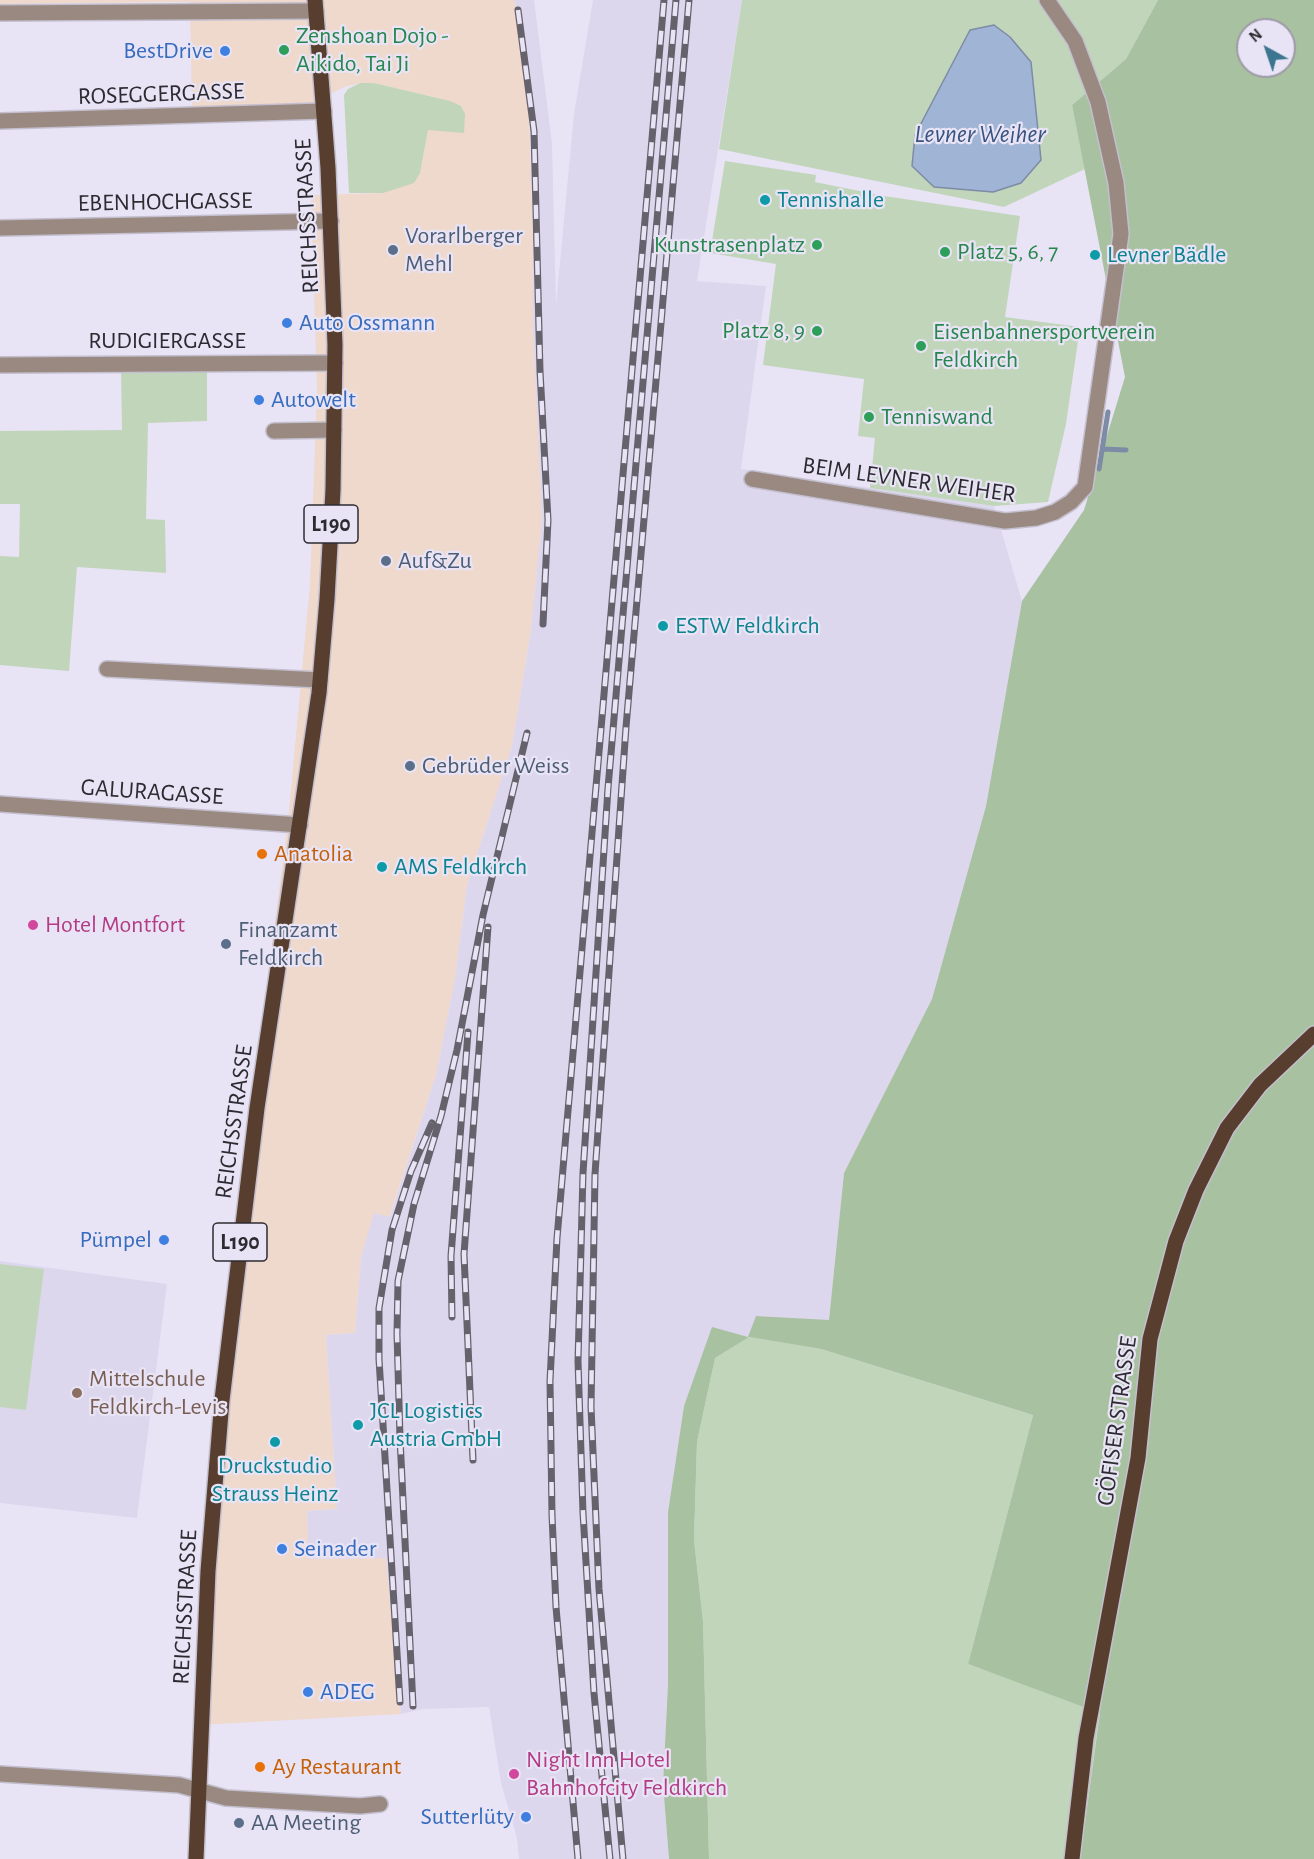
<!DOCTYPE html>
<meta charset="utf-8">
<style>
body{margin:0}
#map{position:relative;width:1314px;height:1859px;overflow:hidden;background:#e9e4f5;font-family:"Alegreya Sans",sans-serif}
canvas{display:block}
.north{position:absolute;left:1236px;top:18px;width:60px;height:60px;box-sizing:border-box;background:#e9e4f5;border:2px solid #9e9aa7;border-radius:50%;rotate:320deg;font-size:16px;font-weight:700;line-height:24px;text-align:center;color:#2d2b31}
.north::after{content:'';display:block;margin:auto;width:21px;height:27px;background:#3c758f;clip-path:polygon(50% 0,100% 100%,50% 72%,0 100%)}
</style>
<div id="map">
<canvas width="1314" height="1859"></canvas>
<div class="north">N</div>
</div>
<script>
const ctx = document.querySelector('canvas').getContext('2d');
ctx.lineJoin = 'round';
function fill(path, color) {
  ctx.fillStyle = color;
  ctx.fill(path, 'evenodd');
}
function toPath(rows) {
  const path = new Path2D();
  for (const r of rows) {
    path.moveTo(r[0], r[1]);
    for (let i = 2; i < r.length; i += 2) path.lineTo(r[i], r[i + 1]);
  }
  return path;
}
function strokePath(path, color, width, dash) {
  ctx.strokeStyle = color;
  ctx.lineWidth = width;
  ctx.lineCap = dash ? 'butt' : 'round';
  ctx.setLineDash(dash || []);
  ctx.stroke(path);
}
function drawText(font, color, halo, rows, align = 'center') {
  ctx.font = font + ' "Alegreya Sans",sans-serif';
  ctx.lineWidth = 4.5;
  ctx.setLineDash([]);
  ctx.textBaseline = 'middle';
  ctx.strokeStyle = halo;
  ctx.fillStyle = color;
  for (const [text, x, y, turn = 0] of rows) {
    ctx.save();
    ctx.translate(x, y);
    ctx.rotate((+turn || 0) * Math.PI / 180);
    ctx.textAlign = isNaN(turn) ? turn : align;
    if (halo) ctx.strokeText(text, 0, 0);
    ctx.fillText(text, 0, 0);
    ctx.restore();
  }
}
fill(toPath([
 [0,0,515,0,529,111,542,520,531,630,512,746,467,886,455,979,436,1075,389,1218,374,1214,361,1258,355,1333,326,1335,337,1509,307,1511,310,1559,386,1558,401,1714,197,1725,253,1090,288,822,310,584,317,388,311,195,383,193,420,173,428,130,450,101,374,83,360,83,344,87,305,107,192,112,190,2,0,4]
]), '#efd8cc');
fill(toPath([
 [515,0,534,0,552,144,556,305,574,114,593,0,742,0,697,281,766,286,741,469,994,506,1022,601,986,806,932,999,844,1173,829,1321,756,1316,749,1337,684,1406,668,1512,668,1684,663,1784,669,1859,519,1859,517,1838,501,1783,489,1707,423,1709,401,1714,386,1558,309,1559,307,1511,337,1509,326,1335,355,1333,361,1258,374,1213,390,1217,436,1075,455,979,467,886,512,746,531,630,542,520,533,327,533,188,529,111],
 [0,1261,167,1284,137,1518,0,1503]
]), '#ddd7ee');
fill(toPath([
 [742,0,1158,0,1126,59,1072,105,1085,169,1004,207,719,149],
 [360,83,374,83,450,101,461,106,465,114,464,133,428,130,420,173,414,183,383,193,349,193,344,95,348,89],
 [725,161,816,175,815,182,884,196,1020,216,1005,317,1080,327,1066,424,1048,502,994,506,870,488,875,438,858,436,864,379,763,365,776,264,710,253],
 [121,370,207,370,207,421,148,423,146,519,165,520,166,573,77,567,69,671,0,665,0,556,19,557,20,504,0,504,0,431,122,430],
 [0,1264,44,1269,26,1410,0,1407],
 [749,1337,821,1349,1033,1415,968,1664,1100,1712,1080,1859,709,1859,703,1621,694,1540,697,1442,715,1358]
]), '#c1d5bb');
fill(toPath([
 [1158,0,1314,0,1314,1859,1080,1859,1100,1713,968,1664,1033,1415,821,1349,749,1337,715,1358,697,1442,694,1540,703,1621,709,1859,669,1859,663,1784,668,1684,668,1512,684,1406,712,1327,748,1337,756,1316,829,1320,844,1173,932,999,986,806,1022,601,1084,510,1125,377,1072,105,1126,59],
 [1248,30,1284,30,1284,66,1248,66]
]), '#a8c1a1');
const water = toPath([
 [994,25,1010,37,1031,62,1041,160,1021,183,993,192,934,187,912,166,915,135,970,30,994,25]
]);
fill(water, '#a0b4d5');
strokePath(water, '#7e8ba4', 1.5);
strokePath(toPath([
 [1102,449,1126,450],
 [1099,469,1108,412]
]), '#7e8ba4', 5);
const minor = toPath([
 [0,13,316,11],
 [0,121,324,111],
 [0,228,331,221],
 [0,365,335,363],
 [274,431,334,430],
 [752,479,1005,521,1036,518,1055,512,1071,502,1085,487,1121,234,1116,183,1098,102,1075,41,1047,0],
 [107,669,320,680],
 [0,804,300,825],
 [0,1774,179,1785,226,1798,360,1806,380,1804]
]);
const major = toPath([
 [196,1859,208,1571,222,1400,257,1108,319,693,327,599,333,490,335,345,328,168,315,0],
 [1072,1859,1086,1738,1138,1458,1150,1339,1176,1241,1196,1190,1227,1128,1260,1085,1314,1034]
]);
strokePath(minor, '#c3bfce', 18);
strokePath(major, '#c3bfce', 18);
strokePath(minor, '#998980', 15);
strokePath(major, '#583e2e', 15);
const rail = toPath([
 [518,10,534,131,540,371,548,520,543,624],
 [452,1317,451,1256,468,1032],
 [473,1460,464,1254,488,927],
 [400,1702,379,1359,379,1308,392,1230,411,1171,432,1123],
 [413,1706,400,1438,397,1334,398,1281,414,1204,441,1116,457,1050,483,915,527,733],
 [578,1859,556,1607,552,1515,550,1381,557,1238,664,0],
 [610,1859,594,1693,583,1513,578,1361,583,1173,608,788,676,0],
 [623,1859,599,1589,591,1407,595,1174,626,727,689,0]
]);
strokePath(rail, '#65626c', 7);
strokePath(rail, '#e9e4f5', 4.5, [14]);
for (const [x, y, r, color] of [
 [284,50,6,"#2e9e5b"],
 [225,51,6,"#3f7fe0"],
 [765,200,6,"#0f9aa8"],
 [817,245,6,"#2e9e5b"],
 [393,250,6,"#5c6f8a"],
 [945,252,6,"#2e9e5b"],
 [1095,255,6,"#0f9aa8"],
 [287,323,6,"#3f7fe0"],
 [817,331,6,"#2e9e5b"],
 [921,346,6,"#2e9e5b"],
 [259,400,6,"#3f7fe0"],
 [869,417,6,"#2e9e5b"],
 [386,561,6,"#5c6f8a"],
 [663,626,6,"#0f9aa8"],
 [410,766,6,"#5c6f8a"],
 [262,854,6,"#e8710a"],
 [382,867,6,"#0f9aa8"],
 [33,925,6,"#d1479c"],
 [226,944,6,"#5c6f8a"],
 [164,1240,6,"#3f7fe0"],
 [77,1393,6,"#8d6e63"],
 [358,1425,6,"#0f9aa8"],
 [275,1442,6,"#0f9aa8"],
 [282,1549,6,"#3f7fe0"],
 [308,1692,6,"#3f7fe0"],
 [260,1767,6,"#e8710a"],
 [514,1774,6,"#d1479c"],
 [526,1817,6,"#3f7fe0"],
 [239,1823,6,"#5c6f8a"]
]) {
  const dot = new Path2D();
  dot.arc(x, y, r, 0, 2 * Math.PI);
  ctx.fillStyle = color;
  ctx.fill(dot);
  strokePath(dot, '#e9e4f5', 2);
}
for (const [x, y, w] of [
 [331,524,54],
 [240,1242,54]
]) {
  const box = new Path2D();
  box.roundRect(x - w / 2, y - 19, w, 38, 4.5);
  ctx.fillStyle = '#e9e4f5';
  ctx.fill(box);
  strokePath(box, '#2d2b31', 1.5);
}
drawText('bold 22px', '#2d2b31', null, [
 ["L190",331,524],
 ["L190",240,1242]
]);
drawText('24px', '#27864d', '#e9e4f5', [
 ["Zenshoan Dojo -",296,36],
 ["Aikido, Tai Ji",296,64],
 ["Kunstrasenplatz",805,245,"right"],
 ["Platz 5, 6, 7",957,252],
 ["Platz 8, 9",805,331,"right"],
 ["Eisenbahnersportverein",933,332],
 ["Feldkirch",933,360],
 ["Tenniswand",881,417]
], 'left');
drawText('24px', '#366cbe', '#e9e4f5', [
 ["BestDrive",213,51,"right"],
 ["Auto Ossmann",299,323],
 ["Autowelt",271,400],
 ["Pümpel",152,1240,"right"],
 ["Seinader",294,1549],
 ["ADEG",320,1692],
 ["Sutterlüty",514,1817,"right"]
], 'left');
drawText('24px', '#2d2b31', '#e9e4f5', [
 ["ROSEGGERGASSE",161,94,-2],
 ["EBENHOCHGASSE",165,202,-1],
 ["REICHSSTRASSE",307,216,-93],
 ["RUDIGIERGASSE",167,341],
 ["BEIM LEVNER WEIHER",909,480,8],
 ["GALURAGASSE",152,792,4],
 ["REICHSSTRASSE",234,1122,-82],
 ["GÖFISER STRASSE",1117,1421,-82],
 ["REICHSSTRASSE",185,1607,-87]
]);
drawText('24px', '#0d838f', '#e9e4f5', [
 ["Tennishalle",777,200],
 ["Levner Bädle",1107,255],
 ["ESTW Feldkirch",675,626],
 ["AMS Feldkirch",394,867],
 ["JCL Logistics",370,1411],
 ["Austria GmbH",370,1439],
 ["Druckstudio",275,1466,"center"],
 ["Strauss Heinz",275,1494,"center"]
], 'left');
drawText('24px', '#4e5e75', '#e9e4f5', [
 ["Vorarlberger",405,236],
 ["Mehl",405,264],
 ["Auf&Zu",398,561],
 ["Gebrüder Weiss",422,766],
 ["Finanzamt",238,930],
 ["Feldkirch",238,958],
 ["AA Meeting",251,1823]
], 'left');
drawText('24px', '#c56008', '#e9e4f5', [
 ["Anatolia",274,854],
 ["Ay Restaurant",272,1767]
], 'left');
drawText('24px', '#b23c85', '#e9e4f5', [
 ["Hotel Montfort",45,925],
 ["Night Inn Hotel",526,1760],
 ["Bahnhofcity Feldkirch",526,1788]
], 'left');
drawText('24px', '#785e54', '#e9e4f5', [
 ["Mittelschule",89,1379],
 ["Feldkirch-Levis",89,1407]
], 'left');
drawText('italic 26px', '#385481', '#e9e4f5', [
 ["Levner Weiher",980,134]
]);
</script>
